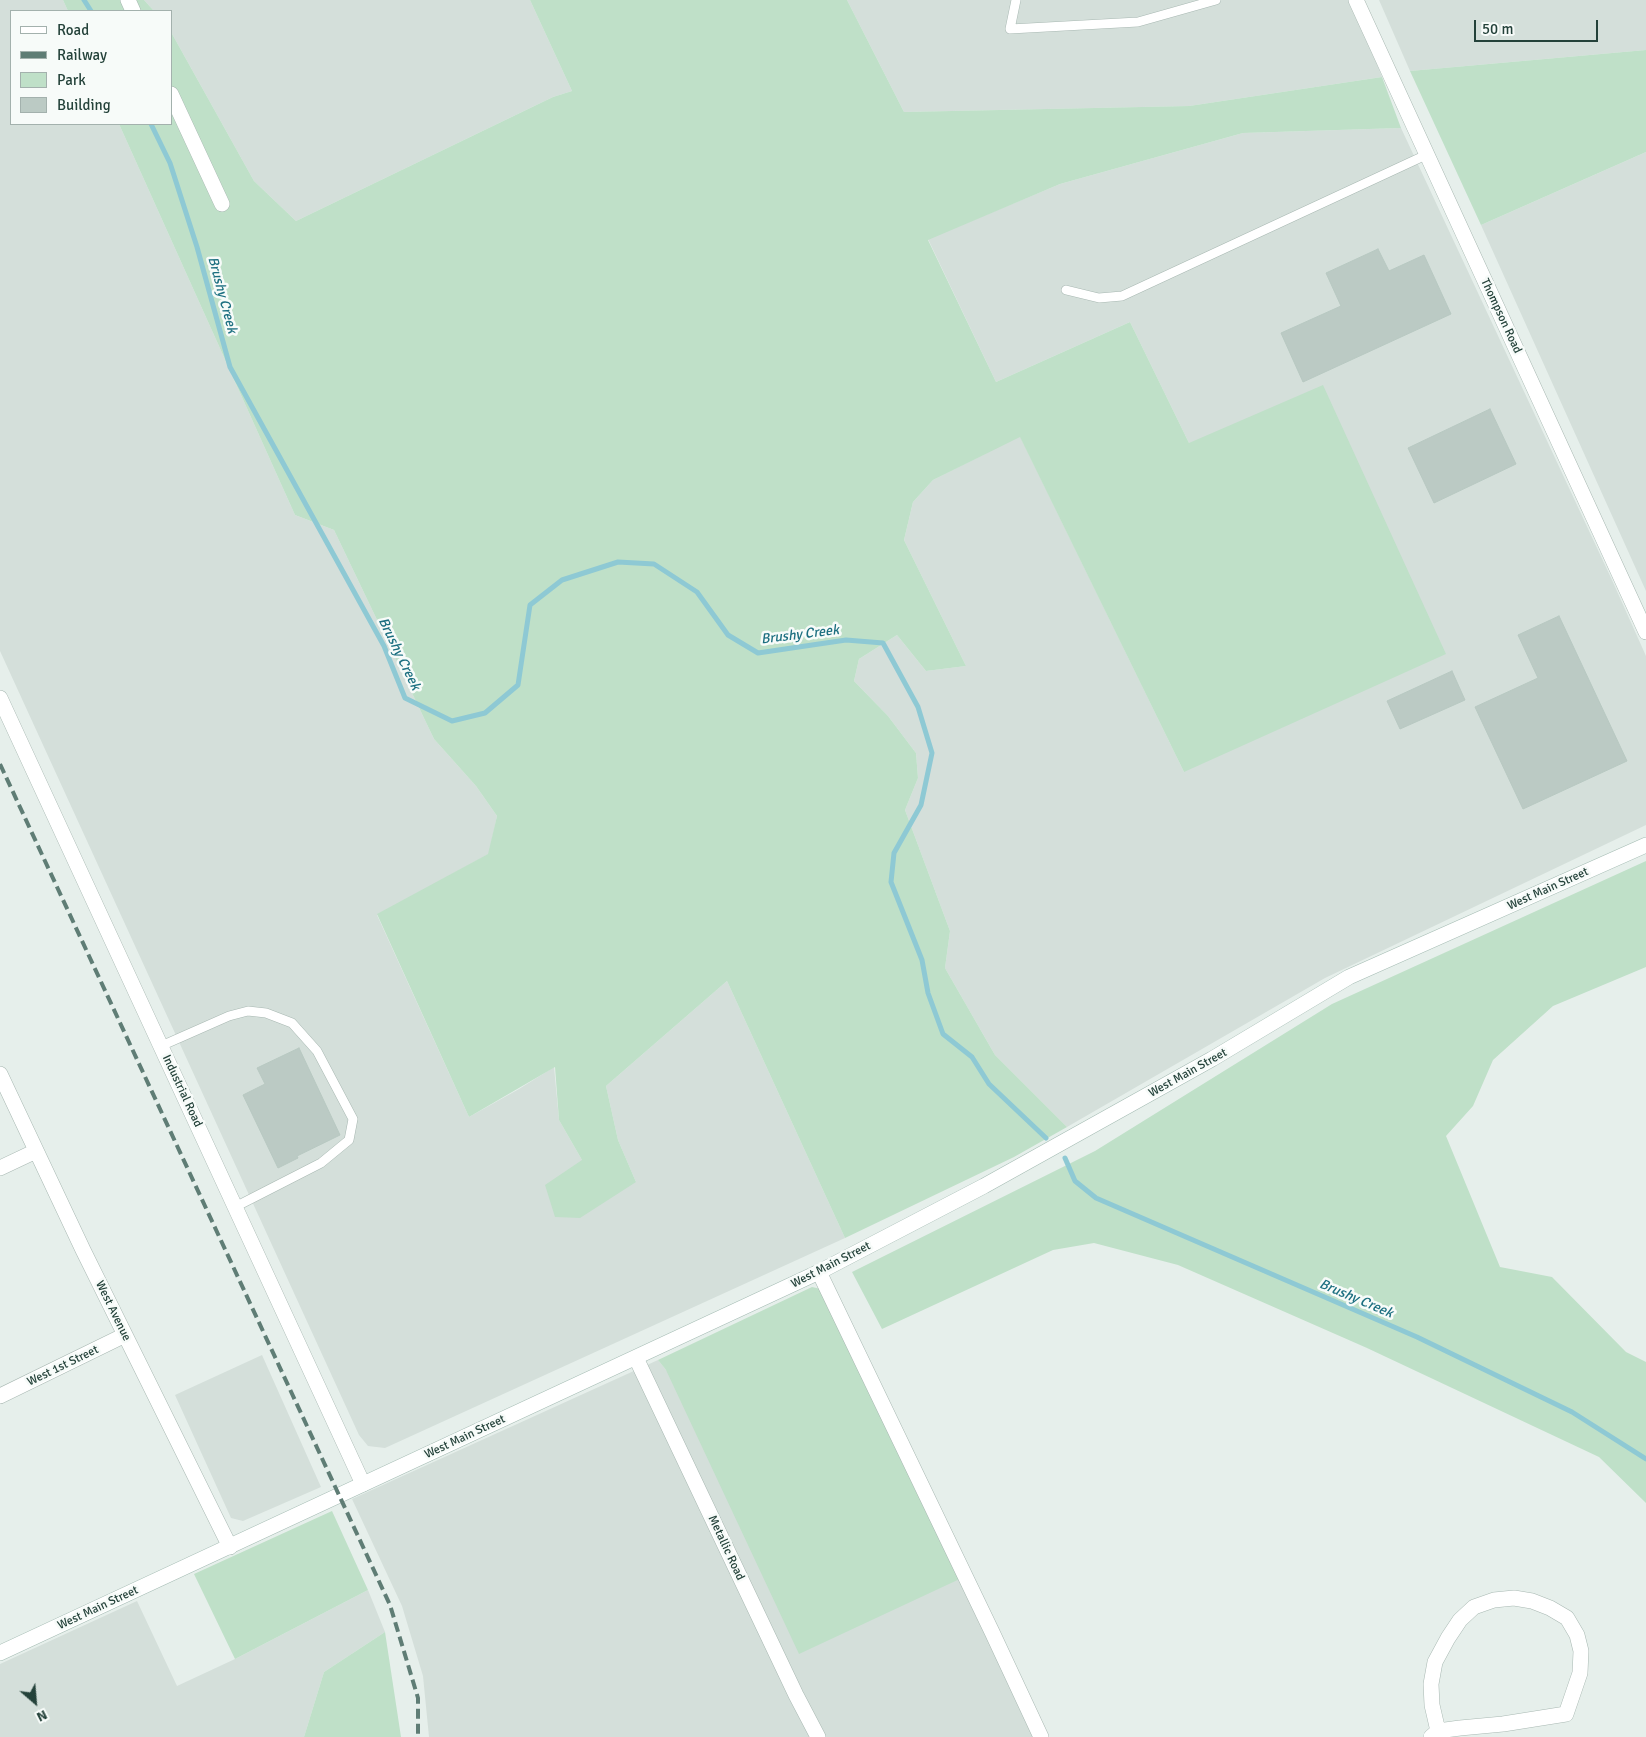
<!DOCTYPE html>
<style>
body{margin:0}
#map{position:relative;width:1646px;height:1737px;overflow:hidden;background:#e6efeb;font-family:Signika,sans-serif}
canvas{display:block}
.legend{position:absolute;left:10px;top:10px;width:162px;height:115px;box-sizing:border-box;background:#f7fbf9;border:1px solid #a3b1ad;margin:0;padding:6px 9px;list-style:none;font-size:15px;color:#24423a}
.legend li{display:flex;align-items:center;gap:10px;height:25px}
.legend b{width:25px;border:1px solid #a3b1ad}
.north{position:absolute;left:10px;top:1677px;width:50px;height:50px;-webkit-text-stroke:4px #f7fbf9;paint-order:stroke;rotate:153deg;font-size:14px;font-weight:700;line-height:20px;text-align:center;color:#24423a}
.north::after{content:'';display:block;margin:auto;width:18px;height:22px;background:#24423a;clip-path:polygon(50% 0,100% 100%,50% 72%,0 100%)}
.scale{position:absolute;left:1474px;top:20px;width:124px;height:22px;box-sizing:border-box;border:2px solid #24423a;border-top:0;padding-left:6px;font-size:15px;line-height:18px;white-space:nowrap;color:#24423a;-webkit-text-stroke:4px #f7fbf9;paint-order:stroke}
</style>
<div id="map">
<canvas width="1646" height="1737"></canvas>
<ul class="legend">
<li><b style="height:6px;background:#fff"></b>Road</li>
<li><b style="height:6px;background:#5f7d75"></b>Railway</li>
<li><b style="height:14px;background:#bfe0c8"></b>Park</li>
<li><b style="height:14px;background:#bbcac4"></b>Building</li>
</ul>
<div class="north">N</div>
<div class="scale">50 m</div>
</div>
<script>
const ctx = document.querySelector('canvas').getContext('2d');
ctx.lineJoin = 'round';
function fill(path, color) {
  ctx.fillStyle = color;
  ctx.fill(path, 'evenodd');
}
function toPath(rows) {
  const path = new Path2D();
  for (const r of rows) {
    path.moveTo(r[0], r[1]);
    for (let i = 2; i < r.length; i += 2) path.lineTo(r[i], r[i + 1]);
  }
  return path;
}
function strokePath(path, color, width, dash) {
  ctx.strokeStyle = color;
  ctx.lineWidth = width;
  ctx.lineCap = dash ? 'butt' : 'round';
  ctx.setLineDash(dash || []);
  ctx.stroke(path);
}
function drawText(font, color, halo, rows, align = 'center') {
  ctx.font = font + ' Signika,sans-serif';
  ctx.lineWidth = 5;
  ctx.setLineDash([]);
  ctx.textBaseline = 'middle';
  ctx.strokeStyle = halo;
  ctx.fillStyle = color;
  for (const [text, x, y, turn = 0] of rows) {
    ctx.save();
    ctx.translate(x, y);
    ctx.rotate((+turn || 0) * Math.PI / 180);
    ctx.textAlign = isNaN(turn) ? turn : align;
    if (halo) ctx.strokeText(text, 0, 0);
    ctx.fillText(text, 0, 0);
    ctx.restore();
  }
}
fill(toPath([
 [0,0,63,0,68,11,11,11,11,124,119,124,295,515,334,530,434,739,476,786,497,816,489,854,377,915,469,1117,519,1089,554,1067,559,1120,582,1160,636,1182,618,1140,606,1086,727,981,845,1238,385,1448,368,1446,359,1435,0,651],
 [144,0,530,0,572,91,553,97,296,221,254,181,171,32,171,11,154,11],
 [847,0,1352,0,1382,77,1189,106,904,112],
 [1379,0,1646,0,1646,50,1410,71],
 [1401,128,1612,580,1646,656,1646,825,1325,978,1067,1127,995,1055,945,968,950,931,905,810,918,778,916,753,888,716,854,681,859,659,897,635,926,671,966,666,904,540,913,502,933,480,1020,436,1184,772,1189,443,1130,322,996,382,928,239,1060,184,1243,133],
 [1646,152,1646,591,1481,225],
 [262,1355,321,1487,243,1521,231,1518,175,1395],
 [658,1360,666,1370,964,1577,1039,1737,429,1737,423,1676,402,1606,352,1499],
 [368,1590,385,1632,324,1672,304,1737,0,1737,0,1664,137,1601,177,1686,235,1659]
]), '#d4dfda');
fill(toPath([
 [63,0,144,0,154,11,68,11],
 [530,0,847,0,904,112,1189,106,1382,77,1401,128,1243,133,1060,184,928,240,996,382,1130,322,1189,443,1323,385,1446,654,1184,772,1020,437,933,480,913,502,904,540,966,666,926,671,897,635,859,659,854,681,888,716,916,753,918,778,905,810,950,931,945,968,995,1055,1067,1127,1014,1157,845,1238,727,981,606,1086,618,1140,636,1182,580,1218,555,1217,545,1185,582,1160,559,1120,555,1067,469,1117,377,914,488,854,497,816,476,786,434,739,334,530,295,515,119,124,171,124,171,32,254,181,296,221,553,97,572,91],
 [1646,50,1646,152,1481,225,1410,71],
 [1646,861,1646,967,1553,1006,1493,1060,1473,1106,1446,1136,1500,1267,1552,1277,1626,1352,1646,1362,1646,1503,1599,1457,1367,1348,1178,1265,1094,1243,1053,1250,882,1329,852,1272,1095,1151,1332,1004],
 [812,1287,830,1291,964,1577,799,1654,666,1370,658,1360],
 [332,1511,368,1590,235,1659,194,1574],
 [385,1632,401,1737,304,1737,324,1672]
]), '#bfe0c8');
strokePath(toPath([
 [84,0,91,11],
 [151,124,170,163,197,247,230,367,384,646,405,698,452,721,485,713,518,685,530,605,562,580,618,562,654,564,697,592,728,635,758,653,846,640,883,643,918,707,932,753,921,805,894,853,891,882,922,960,928,993,943,1034,972,1057,989,1084,1046,1138],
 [1065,1158,1075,1181,1096,1198,1417,1337,1572,1412,1646,1459]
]), '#8ec9d4', 5);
const building = toPath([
 [1378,249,1389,271,1424,255,1451,314,1303,382,1281,333,1341,306,1326,273,1378,249],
 [1490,409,1516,464,1434,503,1408,448,1490,409],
 [1559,616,1627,761,1523,809,1475,707,1538,678,1518,635,1559,616],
 [1452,671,1465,700,1400,729,1387,701,1452,671],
 [299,1048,340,1135,297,1156,298,1158,278,1168,243,1095,265,1084,257,1068,299,1048]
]);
fill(building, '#bbcac4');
strokePath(building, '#b8c9c2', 1);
const lane = toPath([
 [1016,0,1010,29,1138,22,1216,0],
 [1066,290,1099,298,1122,296,1426,155],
 [161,1046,229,1016,248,1011,266,1013,292,1023,317,1051,353,1119,349,1140,321,1163,235,1207]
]);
const street = toPath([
 [128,0,133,11],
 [1356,0,1646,632],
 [171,94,222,204],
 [0,698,363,1484],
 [0,1074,83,1250,230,1547],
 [0,1168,36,1151],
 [819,1272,992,1632,1041,1737],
 [636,1358,796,1695,818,1737],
 [0,1396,125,1335],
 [1431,1737,1438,1731,1460,1728,1503,1724,1566,1714,1580,1673,1581,1651,1577,1635,1567,1618,1550,1608,1532,1601,1514,1598,1494,1600,1474,1607,1460,1620,1448,1638,1435,1662,1431,1684,1432,1705,1438,1731]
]);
const secondary = toPath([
 [0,1653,819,1272,984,1186,1212,1059,1349,977,1646,845]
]);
strokePath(lane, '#a8b8b2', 10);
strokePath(street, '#a8b8b2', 16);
strokePath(secondary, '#a4bbb3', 16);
strokePath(lane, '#fff', 9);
strokePath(street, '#fff', 15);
strokePath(secondary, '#fff', 15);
strokePath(toPath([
 [0,764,390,1605,418,1698,418,1737]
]), '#5f7d75', 4, [10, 5]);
drawText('12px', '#24423a', '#f7fbf9', [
 ["Thompson Road",1501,316,65],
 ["West Main Street",1548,889,-24],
 ["West Main Street",1188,1073,-29],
 ["Industrial Road",182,1091,65],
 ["West Main Street",831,1265,-27],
 ["West Avenue",113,1311,64],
 ["West 1st Street",63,1366,-26],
 ["West Main Street",465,1437,-25],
 ["Metallic Road",726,1548,65],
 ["West Main Street",98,1608,-25]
]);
drawText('italic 14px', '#1c6f80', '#f7fbf9', [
 ["Brushy Creek",222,295,75],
 ["Brushy Creek",800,635,-7],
 ["Brushy Creek",399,654,64],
 ["Brushy Creek",1356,1299,23]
]);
</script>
